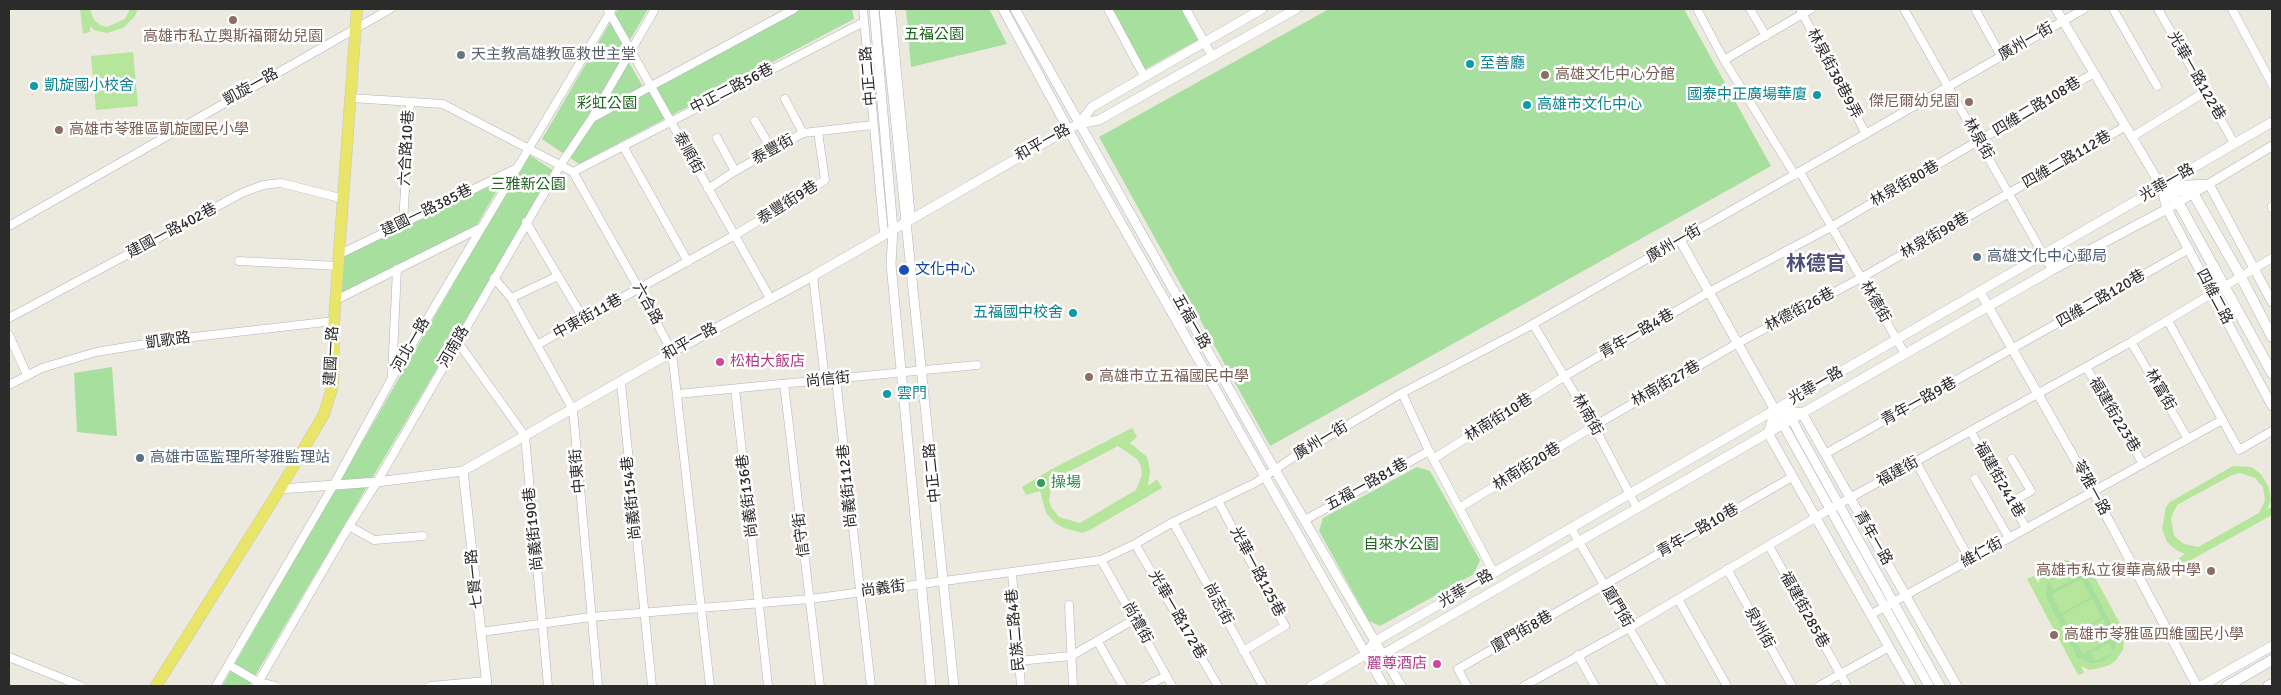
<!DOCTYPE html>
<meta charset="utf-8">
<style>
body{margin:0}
#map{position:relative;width:2281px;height:695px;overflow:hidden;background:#ece9df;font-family:Signika,sans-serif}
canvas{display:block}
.frame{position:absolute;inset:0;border:10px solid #2b2b2b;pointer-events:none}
</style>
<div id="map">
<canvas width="2281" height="695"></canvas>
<div class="frame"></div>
</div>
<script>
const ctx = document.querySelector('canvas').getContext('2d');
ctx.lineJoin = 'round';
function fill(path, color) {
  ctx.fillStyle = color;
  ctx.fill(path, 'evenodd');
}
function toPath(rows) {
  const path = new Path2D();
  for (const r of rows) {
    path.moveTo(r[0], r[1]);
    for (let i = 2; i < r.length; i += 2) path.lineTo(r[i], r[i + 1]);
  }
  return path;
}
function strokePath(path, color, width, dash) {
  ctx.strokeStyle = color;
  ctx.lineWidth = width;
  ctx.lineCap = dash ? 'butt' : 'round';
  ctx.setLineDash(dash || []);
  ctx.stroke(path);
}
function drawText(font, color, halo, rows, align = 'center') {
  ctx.font = font + ' Signika,"Noto Sans TC",sans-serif';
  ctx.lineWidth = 5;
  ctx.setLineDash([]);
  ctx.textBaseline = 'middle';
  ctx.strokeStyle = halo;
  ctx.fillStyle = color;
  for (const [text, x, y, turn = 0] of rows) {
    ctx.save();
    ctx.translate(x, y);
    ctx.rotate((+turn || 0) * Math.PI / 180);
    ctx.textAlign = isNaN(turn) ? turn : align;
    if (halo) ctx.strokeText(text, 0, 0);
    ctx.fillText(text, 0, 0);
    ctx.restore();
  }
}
fill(toPath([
 [618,9,648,9,623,52,646,92,801,9,852,9,854,19,579,164,542,139],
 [906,9,989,9,1007,44,911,67],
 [1111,9,1181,9,1198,40,1144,70],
 [1329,9,1684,9,1771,166,1270,446,1099,137],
 [528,154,554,171,249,686,222,686],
 [504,178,477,225,339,296,343,256],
 [112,367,117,436,77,432,74,373],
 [1417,467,1430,471,1480,560,1474,574,1380,626,1369,621,1319,531,1323,518],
 [2064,570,2079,571,2087,576,2116,631,2118,640,2115,650,2112,655,2103,662,2091,664,2077,658,2045,596,2046,586,2050,578,2056,572]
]), '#a7df9f');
fill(toPath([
 [80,9,90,9,94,20,100,25,107,27,125,19,130,9,138,9,135,16,123,28,107,33,94,30,90,26,90,32,83,34],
 [133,52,138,106,96,110,91,56],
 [1132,428,1137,437,1130,443,1147,457,1150,470,1148,486,1157,479,1162,488,1090,530,1082,533,1064,528,1055,523,1046,513,1040,491,1026,495,1022,487,1050,470],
 [1118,446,1137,459,1141,466,1142,475,1136,490,1080,523,1059,517,1051,507,1049,501,1051,488,1057,478],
 [2233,466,2251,467,2261,474,2269,488,2271,501,2267,509,2272,507,2272,515,2182,565,2178,559,2185,554,2176,550,2167,542,2162,529,2166,507,2170,502],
 [2240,473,2255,478,2263,487,2265,500,2259,513,2198,547,2184,544,2174,536,2171,518,2177,505,2232,475],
 [2064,560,2077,562,2090,568,2125,633,2123,650,2116,660,2110,665,2095,669,2089,670,2081,666,2084,673,2078,675,2027,579,2034,576,2038,583,2042,574,2050,565],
 [2064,570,2079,571,2087,576,2116,631,2118,640,2114,652,2109,643,2091,653,2095,661,2114,652,2103,662,2091,664,2077,658,2045,596,2046,586,2050,578,2056,572],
 [2068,572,2072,580,2053,590,2049,581],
 [2081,579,2091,597,2061,613,2051,595],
 [2092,599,2102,617,2072,633,2062,615],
 [2103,619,2113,638,2083,654,2073,635]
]), '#b6e69b');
const minor = toPath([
 [863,9,884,234],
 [891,9,911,218],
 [1108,9,1144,76],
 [1186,9,1212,56],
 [1697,9,1724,60,1795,175],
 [1750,9,1766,36],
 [1800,9,1866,134],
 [1904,9,2052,270],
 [1975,9,2001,56],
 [2113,9,2157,86],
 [2158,9,2234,143],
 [2232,9,2272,84],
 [608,10,770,298],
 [1724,60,1811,9],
 [351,98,443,104,573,172,639,289,672,352,710,686],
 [785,99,803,133],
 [594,117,794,9],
 [755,121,772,150],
 [2132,137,2205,92],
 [717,138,735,171],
 [623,146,688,262],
 [573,172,864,22],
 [1800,172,1905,354],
 [708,189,735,171,803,133,873,125],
 [2272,206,2272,208],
 [526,222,583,318],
 [403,223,410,102],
 [9,226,390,9],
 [340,254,515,169],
 [239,261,339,266],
 [813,276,825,380],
 [494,278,511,298,573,410,598,686],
 [511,298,558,276],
 [336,300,480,228],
 [9,318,242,193,263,185,281,183,344,199],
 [2168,321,2239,450,2272,431],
 [1533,324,1594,426,1637,508],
 [9,335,27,375],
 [457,341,525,436,548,686],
 [2131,342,2188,439],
 [537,345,735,235,825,180,818,132],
 [2086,367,2143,464],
 [392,375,397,269],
 [836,379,871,686],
 [621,383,652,686],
 [784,384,820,686],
 [9,385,42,368,96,352,176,339,334,321],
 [735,389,768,686],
 [1402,393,1429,451,1494,573],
 [678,394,977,365],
 [1971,432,2026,528],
 [1825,454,2189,249],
 [1433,459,1565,376,1709,292,1831,227,2094,73],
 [1916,462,1970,560],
 [1975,479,2009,538],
 [1218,501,1285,626,1243,651],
 [2011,502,2031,491,2012,459],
 [1459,508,1594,426,1738,343,1861,278,2126,126],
 [1305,520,1429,451],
 [1173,522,1263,686],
 [349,526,374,540,423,536],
 [1571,528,1663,686],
 [1135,544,1218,686],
 [1769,546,1847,686],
 [1101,560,1172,686],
 [1727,569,1792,686],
 [1012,573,1021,686],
 [1678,599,1727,686],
 [1069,605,1073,686],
 [1870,615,2222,420],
 [481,632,591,617,810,599,1101,560,1135,544,1173,522,1255,483,1295,456,1402,393,1526,328,2084,9],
 [1098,642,1123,686],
 [1578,655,1595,686],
 [9,657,81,686],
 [1018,661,1071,656,1135,619],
 [229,665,258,682,275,686],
 [216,686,333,486,392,378,612,9],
 [256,686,349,526,377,482,561,164,592,118,655,9],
 [430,686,487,681],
 [1146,686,1166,676],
 [1467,686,1458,669,1792,477],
 [1524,686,1629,628,1830,509,2131,342,2272,258],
 [1819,686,1889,647]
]);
const tertiary = toPath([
 [874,9,893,229,891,264,931,686],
 [884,9,954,686],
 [1003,9,1080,151,1384,686],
 [1015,9,1267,456,1401,686],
 [2056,9,2161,186,2167,209,2272,406],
 [1079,124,1092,107,1262,9],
 [2169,186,2209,184,2272,302],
 [1680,240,1929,686],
 [1980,292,2093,491,2197,686],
 [1776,409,1802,413,1957,686],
 [1776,409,1768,433,1911,686],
 [1787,416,1792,419,1799,433,1940,686],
 [463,471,487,686],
 [280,489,377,482,463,471,672,352,813,276,1068,129,1079,124,1099,120,1296,9],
 [1365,655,1382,655,1905,354,2052,270,2167,209,2272,146],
 [1311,686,1365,655,1374,642,2272,122],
 [2201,686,2272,646]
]);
const secondary = toPath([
 [2161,186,2178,202,2272,373],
 [2162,187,2193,193,2241,277,2272,337],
 [2227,686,2272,660],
 [2268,686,2272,684]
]);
const primary = toPath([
 [156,686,280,489,324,414,333,385,334,321,357,9]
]);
strokePath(minor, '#b2b2be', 9);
strokePath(tertiary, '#b2b2be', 10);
strokePath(secondary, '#b2b2be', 11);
strokePath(primary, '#c8c8c8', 12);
strokePath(minor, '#fff', 8);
strokePath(tertiary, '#fff', 9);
strokePath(secondary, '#fff', 10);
strokePath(primary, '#e8e568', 11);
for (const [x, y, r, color] of [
 [233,20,5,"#8d6e63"],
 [461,55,5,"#6b7280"],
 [1470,64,5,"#0f9aa8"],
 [1545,75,5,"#8d6e63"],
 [34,86,5,"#0f9aa8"],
 [1817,95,5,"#0f9aa8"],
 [1969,102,5,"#8d6e63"],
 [1527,105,5,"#0f9aa8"],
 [59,130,5,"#8d6e63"],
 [1977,257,5,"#5c6f8a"],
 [904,270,6,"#1a4fb4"],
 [1073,313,5,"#0f9aa8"],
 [720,362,5,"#d1479c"],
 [1089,377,5,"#8d6e63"],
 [887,394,5,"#0f9aa8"],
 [140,458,5,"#5c6f8a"],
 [1041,483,5,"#2e9e5b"],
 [2211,571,5,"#8d6e63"],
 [2054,635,5,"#8d6e63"],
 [1437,664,5,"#d1479c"]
]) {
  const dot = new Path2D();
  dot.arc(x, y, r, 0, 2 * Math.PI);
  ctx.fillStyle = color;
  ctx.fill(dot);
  strokePath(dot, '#fff', 2);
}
drawText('15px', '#1f6520', '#fff', [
 ["五福公園",934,35],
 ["彩虹公園",607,104],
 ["三雅新公園",528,185],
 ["自來水公園",1401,545]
]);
drawText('15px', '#785e54', '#fff', [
 ["高雄市私立奧斯福爾幼兒園",233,37,"center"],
 ["高雄文化中心分館",1555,75],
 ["傑尼爾幼兒園",1959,102,"right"],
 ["高雄市苓雅區凱旋國民小學",69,130],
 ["高雄市立五福國民中學",1099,377],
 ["高雄市私立復華高級中學",2201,571,"right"],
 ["高雄市苓雅區四維國民小學",2064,635]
], 'left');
drawText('15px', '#2b2b2b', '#fff', [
 ["廣州一街",2026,42,-30],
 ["林泉街38巷9弄",1834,74,62],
 ["中正二路",869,76,-95],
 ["光華一路122巷",2196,76,60],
 ["凱旋一路",251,87,-29],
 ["中正二路56巷",732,89,-27],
 ["四維二路108巷",2037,107,-31],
 ["林泉街",1978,139,60],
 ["和平一路",1043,143,-29],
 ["六合路10巷",407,148,-87],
 ["泰豐街",773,150,-29],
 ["泰順街",688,153,61],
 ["四維二路112巷",2067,160,-30],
 ["光華一路",2167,183,-30],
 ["林泉街80巷",1905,184,-30],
 ["泰豐街9巷",788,203,-32],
 ["建國一路385巷",427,211,-26],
 ["建國一路402巷",172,231,-28],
 ["林泉街98巷",1935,236,-30],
 ["廣州一街",1674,244,-30],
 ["四維二路",2214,297,62],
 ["四維二路120巷",2101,299,-30],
 ["林德街",1875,302,60],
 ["六合路",647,304,61],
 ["林德街26巷",1800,310,-28],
 ["中東街11巷",588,317,-29],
 ["五福一路",1191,322,60],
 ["青年一路4巷",1637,334,-30],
 ["凱歌路",168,341,-8],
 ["和平一路",690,342,-29],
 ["河北一路",411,345,-60],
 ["河南路",454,347,-60],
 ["建國一路",332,356,-87],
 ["尚信街",828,380,-6],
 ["林南街27巷",1666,384,-30],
 ["光華一路",1816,386,-30],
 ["林富街",2160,390,60],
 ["青年一路9巷",1919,402,-29],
 ["林南街",1587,415,60],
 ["福建街223巷",2114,415,59],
 ["林南街10巷",1499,418,-32],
 ["廣州一街",1321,441,-31],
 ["林南街20巷",1527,467,-32],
 ["中東街",578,471,-95],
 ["福建街",1898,472,-29],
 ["中正二路",933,473,-96],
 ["福建街241巷",1999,480,60],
 ["五福一路81巷",1367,485,-29],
 ["尚義街112巷",848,486,-96],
 ["苓雅一路",2091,488,61],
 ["尚義街136巷",748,496,-97],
 ["尚義街154巷",632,498,-96],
 ["尚義街190巷",534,529,-96],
 ["青年一路10巷",1698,531,-30],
 ["信守街",802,535,-97],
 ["青年一路",1873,538,60],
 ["維仁街",1982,553,-29],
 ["光華一路125巷",1257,572,62],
 ["七賢一路",475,579,-96],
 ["尚義街",883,589,-7],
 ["光華一路",1466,589,-30],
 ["尚志街",1218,604,62],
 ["廈門街",1617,607,59],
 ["福建街285巷",1804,610,61],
 ["光華一路172巷",1177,615,60],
 ["尚禮街",1137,623,61],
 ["泉州街",1759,628,61],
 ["民族二路4巷",1016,630,-95],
 ["廈門街8巷",1522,632,-30]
]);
drawText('15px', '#5b616d', '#fff', [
 ["天主教高雄教區救世主堂",471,55]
], 'left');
drawText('15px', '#0d838f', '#fff', [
 ["至善廳",1480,64],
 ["凱旋國小校舍",44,86],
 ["國泰中正廣場華廈",1807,95,"right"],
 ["高雄市文化中心",1537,105],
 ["五福國中校舍",1063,313,"right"],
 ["雲門",897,394]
], 'left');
drawText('15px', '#4e5e75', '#fff', [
 ["高雄文化中心郵局",1987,257],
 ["高雄市區監理所苓雅監理站",150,458]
], 'left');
drawText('15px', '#164399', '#fff', [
 ["文化中心",915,270]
], 'left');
drawText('15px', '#b23c85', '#fff', [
 ["松柏大飯店",730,362],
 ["麗尊酒店",1427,664,"right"]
], 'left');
drawText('15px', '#27864d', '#fff', [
 ["操場",1051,483]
], 'left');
drawText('bold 20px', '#504e7a', '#fff', [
 ["林德官",1816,265]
]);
</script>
